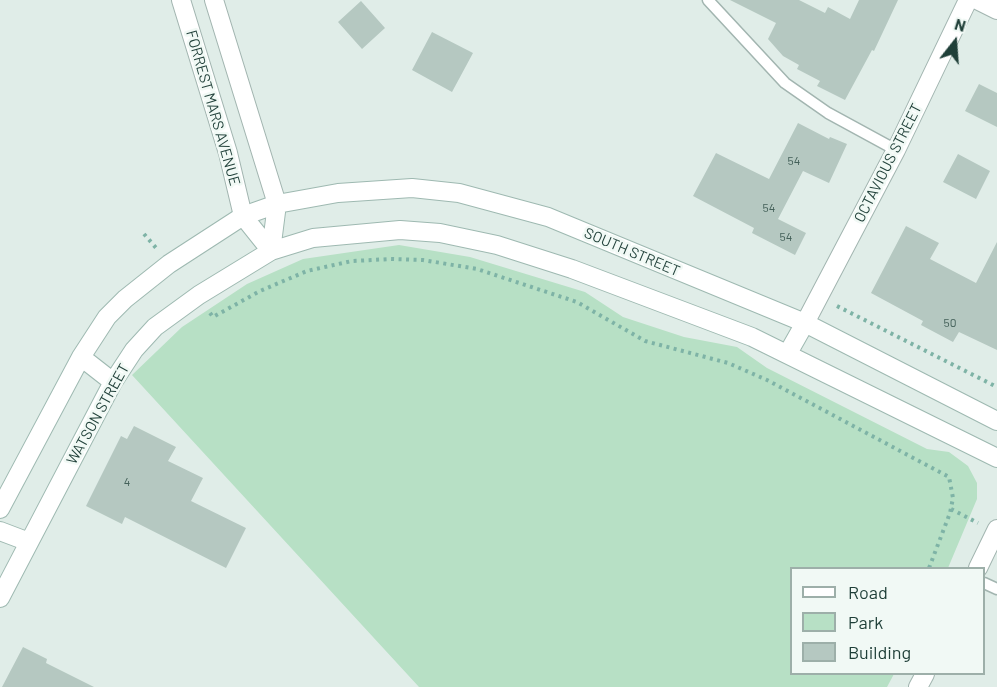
<!DOCTYPE html>
<style>
body{margin:0}
#map{position:relative;width:997px;height:687px;overflow:hidden;background:#e0ede8;font-family:Barlow,sans-serif}
canvas{display:block}
.legend{position:absolute;left:790px;top:567px;width:195px;height:108px;box-sizing:border-box;background:#f1f9f5;border:2px solid #9dafa9;margin:0;padding:8px 10px;list-style:none;font-size:18px;color:#1f3f38}
.legend li{display:flex;align-items:center;gap:12px;height:30px}
.legend b{width:30px;border:2px solid #9dafa9}
.north{position:absolute;left:925px;top:12px;width:60px;height:60px;-webkit-text-stroke:4px #f1f9f5;paint-order:stroke;rotate:17deg;font-size:16px;font-weight:700;line-height:24px;text-align:center;color:#1f3f38}
.north::after{content:'';display:block;margin:auto;width:21px;height:27px;background:#1f3f38;clip-path:polygon(50% 0,100% 100%,50% 72%,0 100%)}
</style>
<div id="map">
<canvas width="997" height="687"></canvas>
<ul class="legend">
<li><b style="height:8px;background:#fff"></b>Road</li>
<li><b style="height:16px;background:#b7e0c5"></b>Park</li>
<li><b style="height:16px;background:#b5c8c1"></b>Building</li>
</ul>
<div class="north">N</div>
</div>
<script>
const ctx = document.querySelector('canvas').getContext('2d');
ctx.lineJoin = 'round';
function fill(path, color) {
  ctx.fillStyle = color;
  ctx.fill(path, 'evenodd');
}
function toPath(rows) {
  const path = new Path2D();
  for (const r of rows) {
    path.moveTo(r[0], r[1]);
    for (let i = 2; i < r.length; i += 2) path.lineTo(r[i], r[i + 1]);
  }
  return path;
}
function strokePath(path, color, width, dash) {
  ctx.strokeStyle = color;
  ctx.lineWidth = width;
  ctx.lineCap = dash ? 'butt' : 'round';
  ctx.setLineDash(dash || []);
  ctx.stroke(path);
}
function drawText(font, color, halo, rows, align = 'center') {
  ctx.font = font + ' Barlow,sans-serif';
  ctx.lineWidth = 5;
  ctx.setLineDash([]);
  ctx.textBaseline = 'middle';
  ctx.strokeStyle = halo;
  ctx.fillStyle = color;
  for (const [text, x, y, turn = 0] of rows) {
    ctx.save();
    ctx.translate(x, y);
    ctx.rotate((+turn || 0) * Math.PI / 180);
    ctx.textAlign = isNaN(turn) ? turn : align;
    if (halo) ctx.strokeText(text, 0, 0);
    ctx.fillText(text, 0, 0);
    ctx.restore();
  }
}
fill(toPath([
 [399,245,470,257,585,292,623,317,684,337,737,347,767,368,927,449,949,452,968,466,977,483,977,499,948,568,792,568,792,674,894,674,887,687,419,687,132,375,182,327,247,284,303,259]
]), '#b7e0c5');
fill(toPath([
 [730,0,799,0,825,13,828,7,850,19,859,0,898,0,874,51,872,50,845,100,817,86,820,81,797,69,799,65,783,56,768,39,776,23],
 [361,1,385,28,362,49,338,22],
 [432,32,473,53,452,92,412,70],
 [979,84,997,93,997,127,965,111],
 [798,123,829,139,830,137,847,144,829,183,803,171,778,219,806,233,795,255,752,233,754,228,693,196,716,153,769,179],
 [958,154,990,171,976,199,943,182],
 [906,226,939,243,930,259,976,283,997,242,997,350,959,332,953,342,921,325,923,321,871,293],
 [134,426,176,447,168,461,203,478,191,501,246,528,226,568,125,517,122,524,86,506,121,436,127,439],
 [23,647,47,659,46,663,94,687,2,687]
]), '#b5c8c1');
const lane = toPath([
 [708,0,785,83,828,113,896,150],
 [984,583,997,589]
]);
const street = toPath([
 [181,0,228,153,243,216],
 [214,0,277,204],
 [977,0,997,10],
 [805,323,896,150,968,0],
 [978,568,997,529],
 [918,687,925,674]
]);
const secondary = toPath([
 [243,216,271,251],
 [271,251,277,204],
 [788,353,805,323],
 [81,357,113,382],
 [0,509,81,357,107,317,125,299,169,264,243,216,277,204,338,193,412,188,459,193,548,217,805,323,997,421],
 [0,531,29,542],
 [0,598,113,382,134,350,155,327,199,295,271,251,313,238,400,230,440,233,497,245,572,269,752,337,997,458]
]);
strokePath(lane, '#a2b5b0', 13);
strokePath(street, '#a2b5b0', 20);
strokePath(secondary, '#9eb9b1', 20);
strokePath(toPath([
 [144,234,157,249],
 [837,306,997,387],
 [210,313,213,317,260,291,307,271,352,261,391,259,423,260,477,269,577,302,645,341,728,363,767,380,949,477,953,498,950,513,929,568],
 [951,509,978,523]
]), '#7eb3a6', 4, [3, 4.5]);
strokePath(lane, '#fff', 10);
strokePath(street, '#fff', 18);
strokePath(secondary, '#fff', 18);
drawText('12px', '#44615a', null, [
 ["54",794,161],
 ["54",769,208],
 ["54",786,237],
 ["50",950,323],
 ["4",127,482]
]);
drawText('15px', '#1f3f38', '#f1f9f5', [
 ["FORREST MARS AVENUE",213,108,74],
 ["OCTAVIOUS STREET",888,163,-63],
 ["SOUTH STREET",632,252,23],
 ["WATSON STREET",98,414,-61]
]);
</script>
